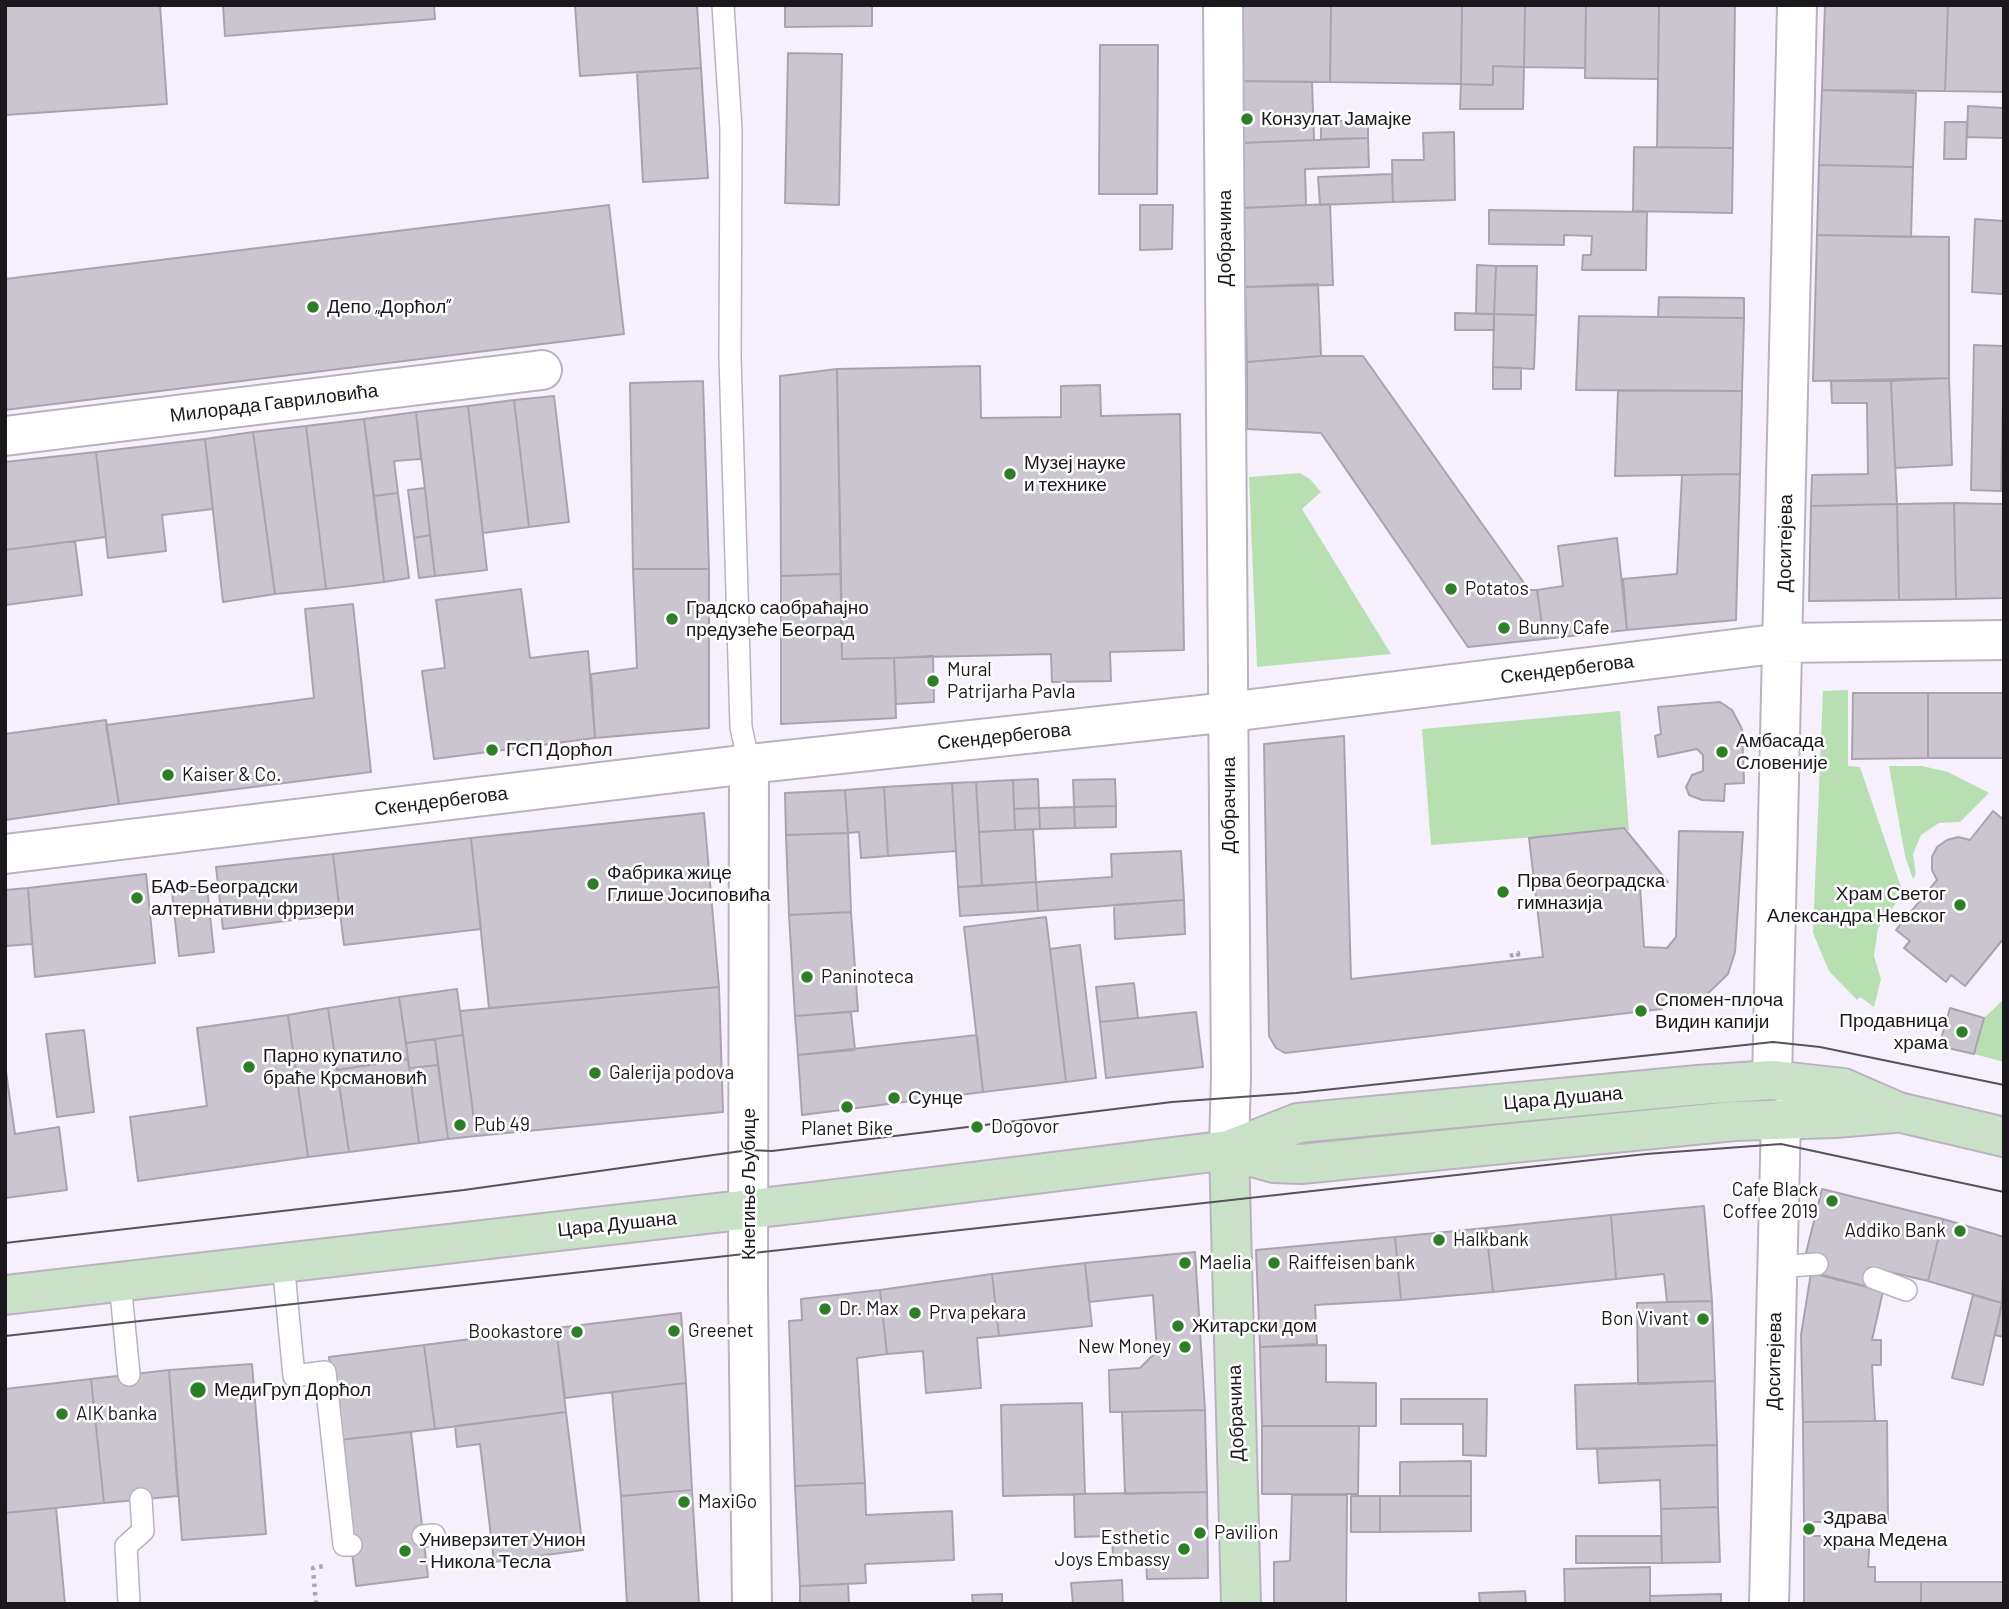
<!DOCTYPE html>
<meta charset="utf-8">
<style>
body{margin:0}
#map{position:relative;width:2009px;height:1609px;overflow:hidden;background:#f6f0fc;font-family:Barlow,sans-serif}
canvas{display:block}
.frame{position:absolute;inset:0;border:7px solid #1a181c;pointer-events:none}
</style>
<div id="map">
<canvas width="2009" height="1609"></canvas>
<div class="frame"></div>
</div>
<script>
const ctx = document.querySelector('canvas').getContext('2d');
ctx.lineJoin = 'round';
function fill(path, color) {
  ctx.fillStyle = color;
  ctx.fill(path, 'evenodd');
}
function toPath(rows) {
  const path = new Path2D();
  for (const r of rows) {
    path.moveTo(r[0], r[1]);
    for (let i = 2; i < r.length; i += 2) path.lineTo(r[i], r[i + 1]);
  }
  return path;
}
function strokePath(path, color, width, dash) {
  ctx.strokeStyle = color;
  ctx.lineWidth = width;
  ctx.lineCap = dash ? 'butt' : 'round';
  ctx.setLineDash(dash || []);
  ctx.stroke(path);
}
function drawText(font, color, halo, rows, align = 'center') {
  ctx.font = font + ' Barlow,sans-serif';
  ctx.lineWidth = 5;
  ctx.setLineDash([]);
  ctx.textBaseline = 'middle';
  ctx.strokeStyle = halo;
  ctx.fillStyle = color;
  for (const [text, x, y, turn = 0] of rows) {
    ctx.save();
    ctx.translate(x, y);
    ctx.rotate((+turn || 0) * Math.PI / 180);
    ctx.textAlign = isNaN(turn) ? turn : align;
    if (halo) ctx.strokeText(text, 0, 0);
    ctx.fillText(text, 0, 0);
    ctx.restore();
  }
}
fill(toPath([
 [1300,473,1310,479,1321,492,1302,509,1391,654,1257,667,1249,477],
 [1848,690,1848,766,1860,767,1903,893,1878,928,1874,956,1881,979,1874,1007,1860,997,1857,1000,1829,971,1813,933,1823,691],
 [1620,711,1629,830,1431,845,1422,729],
 [1889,766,1922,766,1948,772,1989,793,1960,822,1939,823,1921,835,1913,854,1916,874,1913,879,1905,856],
 [2004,999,2004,1062,1974,1054,1984,1018]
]), '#b7dfb2');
const building = toPath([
 [5,5,160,5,167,104,5,115,5,5],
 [223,5,434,5,435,19,225,36,223,5],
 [575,5,697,5,701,68,580,76,575,5],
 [785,5,872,5,872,26,785,27,785,5],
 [1239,5,1331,5,1330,82,1238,81,1239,5],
 [1331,5,1462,5,1461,84,1330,82,1331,5],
 [1462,5,1525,5,1524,67,1493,66,1493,85,1461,84,1462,5],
 [1525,5,1586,5,1585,68,1524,67,1525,5],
 [1586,5,1659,5,1658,79,1585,78,1586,5],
 [1659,5,1735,5,1733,148,1657,147,1659,5],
 [1825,5,1948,5,1945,91,1822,90,1825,5],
 [1948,5,2004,5,2004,92,1945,91,1948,5],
 [1100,45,1158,45,1157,194,1099,194,1100,45],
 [788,53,842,54,839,205,785,203,788,53],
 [1493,66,1524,67,1523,109,1460,109,1461,84,1493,85,1493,66],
 [701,68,708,178,643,182,637,72,701,68],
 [1238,81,1312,82,1314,140,1241,143,1238,81],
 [1822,90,1916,93,1913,167,1819,165,1822,90],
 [1968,106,2004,108,2004,138,1967,137,1968,106],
 [1368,120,1368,138,1321,139,1321,122,1368,120],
 [1945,122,1967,122,1966,159,1944,159,1945,122],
 [1454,132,1455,200,1393,202,1392,160,1424,160,1423,133,1454,132],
 [1368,138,1369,167,1305,169,1306,205,1243,208,1241,143,1368,138],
 [1634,147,1733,148,1732,213,1633,211,1634,147],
 [1819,165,1913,167,1911,237,1817,235,1819,165],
 [1392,174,1393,202,1320,205,1318,177,1392,174],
 [1330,204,1333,285,1245,287,1243,208,1330,204],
 [609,205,624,334,5,410,5,279,609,205],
 [1140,205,1173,205,1172,249,1140,250,1140,205],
 [1489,210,1647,212,1646,270,1582,270,1583,255,1591,255,1592,236,1564,235,1564,245,1489,244,1489,210],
 [1975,219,2004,221,2004,294,1972,292,1975,219],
 [1817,235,1949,237,1949,378,1813,381,1817,235],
 [1477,265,1496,266,1494,314,1476,314,1477,265],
 [1496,266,1537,266,1536,315,1494,314,1496,266],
 [1318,284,1321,356,1247,362,1245,287,1318,284],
 [1659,297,1744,298,1744,318,1658,317,1659,297],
 [1455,313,1494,314,1494,330,1455,330,1455,313],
 [1494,314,1536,315,1534,369,1493,367,1494,314],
 [1579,316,1744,318,1742,391,1576,390,1579,316],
 [1974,345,2004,346,2001,491,1971,490,1974,345],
 [1321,356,1363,356,1529,590,1537,590,1544,639,1468,647,1321,433,1247,429,1247,362,1321,356],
 [980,366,981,418,1061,417,1061,386,1100,385,1101,416,1180,414,1184,650,1110,652,1111,681,1052,682,1051,654,842,659,837,369,980,366],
 [1493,367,1521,368,1521,389,1493,389,1493,367],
 [837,369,841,574,781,576,780,376,837,369],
 [1949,378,1952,465,1895,468,1891,381,1949,378],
 [703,381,709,569,633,569,630,383,703,381],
 [1831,381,1891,381,1897,504,1811,506,1812,475,1868,474,1867,403,1832,403,1831,381],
 [1618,390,1742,391,1740,474,1615,476,1618,390],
 [554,396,569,522,529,527,514,400,554,396],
 [514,400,529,527,483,533,468,406,514,400],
 [468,406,487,570,435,576,416,412,468,406],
 [416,412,421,459,394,461,398,493,374,496,364,419,416,412],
 [364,419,384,582,326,589,306,426,364,419],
 [306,426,326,589,275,594,253,432,306,426],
 [253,432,275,594,223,602,205,439,253,432],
 [205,439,213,509,162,515,166,551,108,558,96,452,205,439],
 [96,452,106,537,5,550,5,462,96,452],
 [1740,474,1736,620,1627,630,1623,579,1677,574,1682,475,1740,474],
 [425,488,430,535,414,538,408,490,425,488],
 [398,493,409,578,384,582,374,496,398,493],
 [1954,503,2004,504,2004,598,1956,599,1954,503],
 [1954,503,1956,599,1899,600,1897,504,1954,503],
 [1897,504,1899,600,1809,601,1811,506,1897,504],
 [430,535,435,576,419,578,414,538,430,535],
 [1617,538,1627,630,1544,639,1537,590,1563,586,1558,546,1617,538],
 [75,541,82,595,5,605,5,550,75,541],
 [633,569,709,569,709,728,595,738,591,674,637,668,633,569],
 [841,574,842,659,894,658,896,718,781,724,781,576,841,574],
 [521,589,530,658,588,651,595,738,434,759,422,671,445,668,436,600,521,589],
 [353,604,371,772,119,804,106,725,314,698,305,609,353,604],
 [933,656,934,702,896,704,894,658,933,656],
 [1853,693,1928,693,1928,758,1852,759,1853,693],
 [1928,693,2004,693,2004,758,1928,758,1928,693],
 [1720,702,1732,710,1742,729,1744,783,1725,784,1724,801,1702,800,1689,795,1686,787,1692,775,1703,771,1703,755,1697,749,1658,757,1655,736,1661,734,1658,707,1720,702],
 [106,720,119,804,5,820,5,734,106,720],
 [1344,736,1351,979,1543,957,1529,838,1624,828,1668,882,1640,886,1644,947,1667,948,1676,937,1679,831,1743,832,1735,952,1728,974,1700,1001,1661,1005,1662,1009,1285,1053,1276,1048,1269,1036,1264,744,1344,736],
 [1038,779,1039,808,1014,809,1013,780,1038,779],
 [1115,779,1116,806,1074,807,1073,780,1115,779],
 [1013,780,1015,830,979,832,976,782,1013,780],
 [976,782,982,886,958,887,952,783,976,782],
 [952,783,956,851,888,856,884,787,952,783],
 [884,787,888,856,861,858,859,832,848,833,845,790,884,787],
 [845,790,848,833,786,835,785,793,845,790],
 [1116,806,1116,827,1075,828,1074,807,1116,806],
 [1074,807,1075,828,1040,829,1039,808,1074,807],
 [1039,808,1040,829,1015,830,1014,809,1039,808],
 [1993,811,2004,820,2004,938,1965,986,1951,975,1946,982,1904,948,1910,941,1896,930,1937,880,1932,870,1932,857,1937,847,1947,840,1958,837,1970,840,1993,811],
 [704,813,719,987,489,1008,471,838,704,813],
 [1033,829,1036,882,982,886,979,832,1033,829],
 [848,833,851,912,789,915,786,835,848,833],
 [471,838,481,929,344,945,333,854,471,838],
 [1181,851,1184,900,1038,911,1036,882,1112,877,1111,854,1181,851],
 [333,854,340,914,223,929,216,867,333,854],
 [146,874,155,963,35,977,28,888,146,874],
 [1036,882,1038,911,960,916,958,887,1036,882],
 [28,888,32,944,5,946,5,890,28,888],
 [207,888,214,952,179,956,172,892,207,888],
 [1184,900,1185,934,1115,939,1114,905,1184,900],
 [851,912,858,1011,795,1016,789,915,851,912],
 [1046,917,1066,1082,983,1092,964,927,1046,917],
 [1080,945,1096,1078,1066,1082,1050,949,1080,945],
 [1134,983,1138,1018,1100,1022,1096,987,1134,983],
 [719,987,723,1112,476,1136,460,1011,719,987],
 [457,989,463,1035,406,1043,399,997,457,989],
 [399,997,408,1059,337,1070,328,1008,399,997],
 [328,1008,349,1152,308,1157,288,1015,328,1008],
 [1950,1008,1984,1018,1974,1054,1939,1046,1950,1008],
 [851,1012,855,1050,798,1055,795,1016,851,1012],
 [1196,1012,1203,1067,1106,1078,1100,1022,1196,1012],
 [288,1015,308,1157,138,1181,130,1117,207,1106,197,1028,288,1015],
 [84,1030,94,1112,57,1117,46,1034,84,1030],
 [463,1035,476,1136,448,1139,435,1039,463,1035],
 [977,1035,983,1092,802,1115,798,1055,977,1035],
 [435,1039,438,1065,409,1068,406,1043,435,1039],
 [408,1059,419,1143,349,1152,337,1070,408,1059],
 [5,1065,15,1134,59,1127,67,1190,5,1198,5,1065],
 [438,1065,448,1139,419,1143,409,1068,438,1065],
 [1822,1189,1943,1219,1928,1281,1877,1269,1872,1288,1815,1273,1819,1256,1806,1253,1822,1189],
 [1704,1206,1712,1301,1667,1302,1664,1274,1616,1279,1611,1215,1704,1206],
 [1611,1215,1616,1279,1493,1292,1486,1228,1611,1215],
 [1943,1219,2004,1237,2002,1303,1928,1281,1943,1219],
 [1486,1228,1493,1292,1401,1300,1395,1237,1486,1228],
 [1395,1237,1401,1300,1315,1305,1317,1344,1260,1347,1256,1250,1395,1237],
 [1195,1252,1205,1410,1110,1412,1109,1370,1140,1368,1157,1351,1153,1295,1089,1302,1085,1263,1195,1252],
 [1085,1263,1092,1326,999,1336,992,1274,1085,1263],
 [1811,1273,1883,1291,1872,1340,1881,1340,1881,1365,1872,1365,1875,1421,1803,1422,1801,1335,1811,1273],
 [992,1274,999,1336,977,1338,981,1388,926,1393,923,1351,887,1354,880,1290,992,1274],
 [880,1290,887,1354,857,1358,865,1483,795,1486,789,1321,802,1320,801,1299,880,1290],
 [1973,1295,2002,1303,1983,1385,1952,1378,1973,1295],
 [2004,1295,2004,1337,1995,1335,2004,1295],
 [1712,1301,1715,1381,1638,1384,1637,1303,1712,1301],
 [681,1313,686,1383,565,1398,556,1328,681,1313],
 [556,1328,566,1412,435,1429,424,1345,556,1328],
 [424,1345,435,1429,339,1440,329,1357,424,1345],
 [1326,1345,1326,1382,1376,1383,1376,1426,1262,1426,1260,1347,1326,1345],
 [252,1364,266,1534,182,1540,169,1370,252,1364],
 [169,1370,178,1496,104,1503,91,1379,169,1370],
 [91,1379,104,1503,5,1513,5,1389,91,1379],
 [1715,1381,1717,1445,1577,1449,1575,1385,1715,1381],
 [686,1383,692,1490,621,1496,612,1392,686,1383],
 [1401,1399,1487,1399,1486,1456,1463,1455,1463,1424,1401,1424,1401,1399],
 [1082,1403,1085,1494,1003,1496,1001,1405,1082,1403],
 [1205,1410,1207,1492,1125,1494,1122,1412,1205,1410],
 [566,1412,583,1550,494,1562,480,1444,457,1447,455,1426,566,1412],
 [1875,1421,1887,1421,1888,1522,1804,1522,1803,1422,1875,1421],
 [1262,1426,1359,1426,1358,1494,1262,1494,1262,1426],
 [411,1432,428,1577,356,1586,339,1440,411,1432],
 [1717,1445,1718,1507,1661,1509,1660,1480,1599,1483,1597,1449,1717,1445],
 [1471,1461,1471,1496,1400,1496,1400,1462,1471,1461],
 [865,1483,866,1515,952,1511,954,1560,865,1564,866,1583,800,1586,795,1486,865,1483],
 [692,1490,699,1604,627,1604,621,1496,692,1490],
 [1207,1492,1208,1578,1147,1579,1146,1557,1113,1557,1112,1536,1075,1537,1074,1494,1207,1492],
 [1292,1495,1347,1495,1346,1604,1274,1604,1274,1562,1290,1561,1292,1495],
 [1351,1496,1380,1496,1380,1532,1351,1532,1351,1496],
 [1380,1496,1471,1496,1471,1531,1380,1532,1380,1496],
 [1718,1507,1720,1562,1662,1563,1661,1509,1718,1507],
 [56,1508,65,1604,5,1604,5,1513,56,1508],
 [1576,1536,1661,1536,1662,1563,1576,1563,1576,1536],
 [1804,1536,1870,1536,1868,1567,1875,1567,1875,1582,1921,1582,1921,1604,1804,1604,1804,1536],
 [1650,1567,1650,1604,1565,1604,1564,1569,1650,1567],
 [1122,1580,1123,1604,1073,1604,1071,1583,1122,1580],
 [1921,1582,2004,1582,2004,1604,1921,1604,1921,1582],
 [848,1584,849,1604,800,1604,800,1586,848,1584],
 [1525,1591,1526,1604,1480,1604,1479,1593,1525,1591],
 [1002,1594,1002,1604,973,1604,972,1595,1002,1594],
 [1721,1594,1721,1604,1650,1604,1650,1596,1721,1594]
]);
fill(building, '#cbc5d0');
strokePath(building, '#aaa3af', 2);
const lane = toPath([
 [723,5,731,130,730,357,741,727,749,764],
 [283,1262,294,1376,325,1372,344,1545,351,1545],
 [1775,1267,1817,1264],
 [1874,1278,1906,1290],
 [120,1282,129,1375],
 [423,1536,434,1535],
 [129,1603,126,1546,143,1531,141,1499]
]);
const street = toPath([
 [1223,5,1231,1075,1229,1150],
 [5,436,542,370],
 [749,764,748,1288,752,1604],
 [5,854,749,764,1229,712,1782,643,2004,640],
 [1772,1080,1797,5],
 [1769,1604,1781,1119]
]);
const secondary = toPath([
 [1229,1150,1274,1163,1301,1164,1734,1121,1835,1118,1894,1113],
 [1229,1150,1241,1604],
 [5,1295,811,1202,1229,1150,1298,1123,1698,1085,1772,1080,1843,1088,1898,1112,2004,1137]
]);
strokePath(lane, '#bab3bf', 24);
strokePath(street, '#bab3bf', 42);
strokePath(secondary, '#bab3bf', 42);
strokePath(toPath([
 [1510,956,1518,953,1518,959],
 [316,1604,313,1568,324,1566]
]), '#aaa6af', 4.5, [3.5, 5]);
strokePath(lane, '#fff', 21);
strokePath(street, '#fff', 38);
strokePath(secondary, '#c9e2c7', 38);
strokePath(toPath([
 [5,1243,464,1190,749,1150,772,1151,1172,1102,1296,1093,1773,1042,1820,1047,2004,1085],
 [5,1336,1646,1154,1781,1144,2004,1192]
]), '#565359', 2);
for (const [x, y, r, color] of [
 [1247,119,7,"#2e7e27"],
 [313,307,7,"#2e7e27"],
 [1010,474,7,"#2e7e27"],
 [1451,589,7,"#2e7e27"],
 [672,619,7,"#2e7e27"],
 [1504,628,7,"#2e7e27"],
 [933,681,7,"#2e7e27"],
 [492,750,7,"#2e7e27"],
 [1722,752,7,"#2e7e27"],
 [168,775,7,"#2e7e27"],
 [593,884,7,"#2e7e27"],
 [1503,892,7,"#2e7e27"],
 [137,898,7,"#2e7e27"],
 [1960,905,7,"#2e7e27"],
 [807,977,7,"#2e7e27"],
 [1641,1011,7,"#2e7e27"],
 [1962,1032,7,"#2e7e27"],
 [249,1067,7,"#2e7e27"],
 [595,1073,7,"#2e7e27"],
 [894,1098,7,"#2e7e27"],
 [847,1107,7,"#2e7e27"],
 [460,1125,7,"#2e7e27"],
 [977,1127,7,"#2e7e27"],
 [1832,1201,7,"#2e7e27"],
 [1960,1231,7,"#2e7e27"],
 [1439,1240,7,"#2e7e27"],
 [1185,1263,7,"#2e7e27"],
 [1274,1263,7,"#2e7e27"],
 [825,1309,7,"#2e7e27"],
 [915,1313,7,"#2e7e27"],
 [1703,1319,7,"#2e7e27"],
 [1178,1326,7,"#2e7e27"],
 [674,1331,7,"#2e7e27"],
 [577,1332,7,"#2e7e27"],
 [1185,1347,7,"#2e7e27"],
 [198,1390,9,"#2e7e27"],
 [62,1414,7,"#2e7e27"],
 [684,1502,7,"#2e7e27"],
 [1809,1529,7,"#2e7e27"],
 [1200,1533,7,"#2e7e27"],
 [1184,1549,7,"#2e7e27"],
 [405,1551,7,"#2e7e27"]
]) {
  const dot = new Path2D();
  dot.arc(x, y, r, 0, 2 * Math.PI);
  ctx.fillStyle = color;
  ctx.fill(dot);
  strokePath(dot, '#fff', 2.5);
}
drawText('19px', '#1a181c', '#fff', [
 ["Конзулат Јамајке",1261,119],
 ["Депо „Дорћол”",327,307],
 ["Музеј науке",1024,463],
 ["и технике",1024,485],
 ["Potatos",1465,589],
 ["Градско саобраћајно",686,608],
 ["предузеће Београд",686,630],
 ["Bunny Cafe",1518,628],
 ["Mural",947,670],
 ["Patrijarha Pavla",947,692],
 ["Амбасада",1736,741],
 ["Словеније",1736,763],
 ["ГСП Дорћол",506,750],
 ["Kaiser & Co.",182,775],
 ["Фабрика жице",607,873],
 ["Глише Јосиповића",607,895],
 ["Прва београдска",1517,881],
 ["гимназија",1517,903],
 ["БАФ-Београдски",151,887],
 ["алтернативни фризери",151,909],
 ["Храм Светог",1946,894,"right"],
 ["Александра Невског",1946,916,"right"],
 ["Paninoteca",821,977],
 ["Спомен-плоча",1655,1000],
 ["Видин капији",1655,1022],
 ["Продавница",1948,1021,"right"],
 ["храма",1948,1043,"right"],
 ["Парно купатило",263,1056],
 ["браће Крсмановић",263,1078],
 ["Galerija podova",609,1073],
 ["Сунце",908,1098],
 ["Pub 49",474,1125],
 ["Dogovor",991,1127],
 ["Planet Bike",847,1129,"center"],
 ["Cafe Black",1818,1190,"right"],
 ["Coffee 2019",1818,1212,"right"],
 ["Addiko Bank",1946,1231,"right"],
 ["Halkbank",1453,1240],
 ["Maelia",1199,1263],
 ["Raiffeisen bank",1288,1263],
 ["Dr. Max",839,1309],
 ["Prva pekara",929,1313],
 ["Bon Vivant",1689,1319,"right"],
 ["Житарски дом",1192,1326],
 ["Greenet",688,1331],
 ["Bookastore",563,1332,"right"],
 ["New Money",1171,1347,"right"],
 ["МедиГруп Дорћол",214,1390],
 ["AIK banka",76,1414],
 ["MaxiGo",698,1502],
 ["Здрава",1823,1518],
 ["храна Медена",1823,1540],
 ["Pavilion",1214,1533],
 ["Esthetic",1170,1538,"right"],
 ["Joys Embassy",1170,1560,"right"],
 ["Универзитет Унион",419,1540],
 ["- Никола Тесла",419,1562]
], 'left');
drawText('19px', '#1a181c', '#fff', [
 ["Добрачина",1225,238,-90],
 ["Милорада Гавриловића",274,403,-7],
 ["Доситејева",1785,543,-89],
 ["Скендербегова",1567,669,-7],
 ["Скендербегова",1004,736,-6],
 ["Скендербегова",441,801,-7],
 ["Добрачина",1229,805,-90],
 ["Цара Душана",1563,1098,-5],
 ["Кнегиње Љубице",749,1184,-90],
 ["Цара Душана",617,1224,-6],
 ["Доситејева",1774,1361,-89],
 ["Добрачина",1236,1413,-92]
]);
</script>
